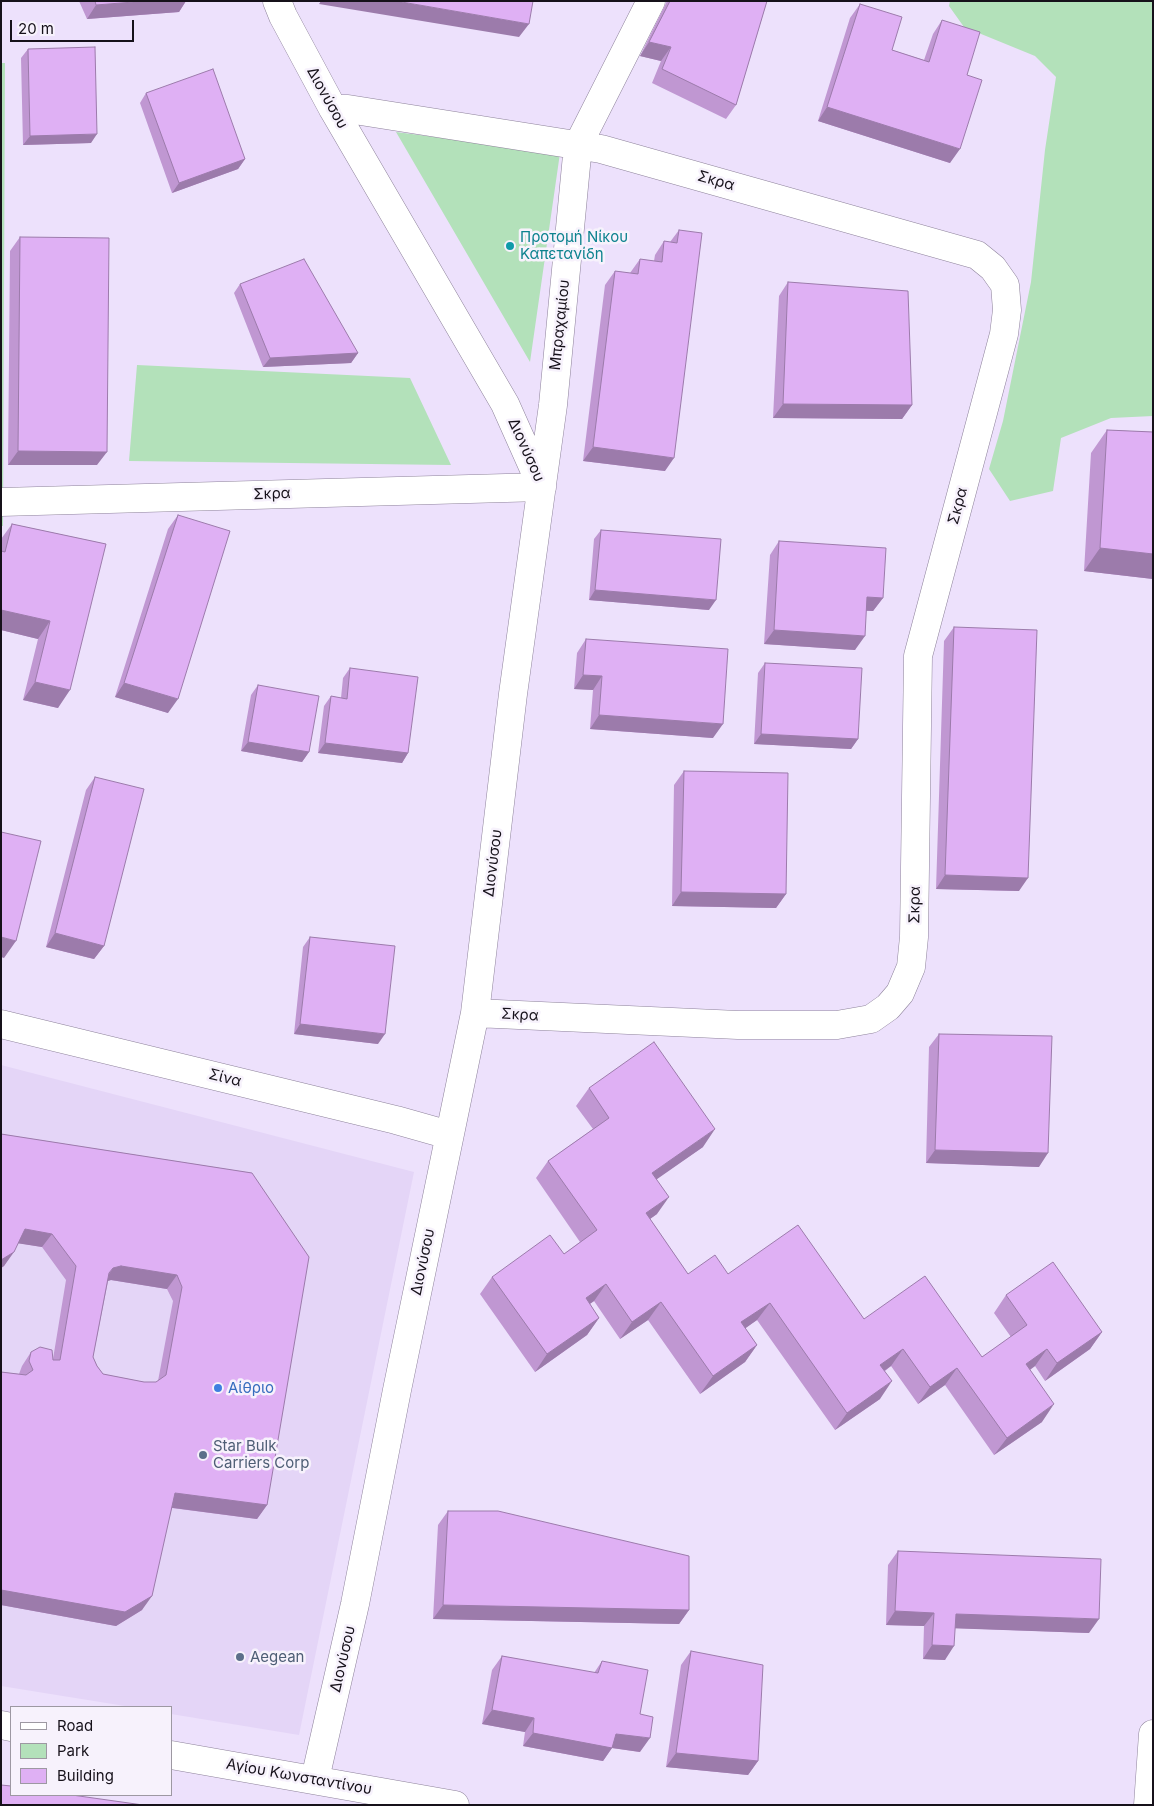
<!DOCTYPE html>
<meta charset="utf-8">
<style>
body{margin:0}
#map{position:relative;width:1154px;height:1806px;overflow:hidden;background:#ede1fc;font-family:Inter,sans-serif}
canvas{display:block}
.frame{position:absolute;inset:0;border:2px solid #16111a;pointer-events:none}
.legend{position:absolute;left:10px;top:1706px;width:162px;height:90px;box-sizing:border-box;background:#f7f2fc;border:1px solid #9d98a2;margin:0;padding:6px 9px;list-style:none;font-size:15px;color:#16111a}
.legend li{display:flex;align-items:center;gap:10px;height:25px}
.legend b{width:25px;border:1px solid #9d98a2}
.scale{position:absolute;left:10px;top:20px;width:124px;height:22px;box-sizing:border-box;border:2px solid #16111a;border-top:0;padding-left:6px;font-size:15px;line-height:18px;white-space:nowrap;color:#16111a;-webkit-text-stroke:4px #f7f2fc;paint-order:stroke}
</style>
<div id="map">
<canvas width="1154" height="1806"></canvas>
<div class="frame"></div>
<ul class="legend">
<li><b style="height:6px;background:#fff"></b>Road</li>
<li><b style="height:14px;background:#b3e1ba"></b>Park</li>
<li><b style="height:14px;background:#dfb0f4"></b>Building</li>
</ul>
<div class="scale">20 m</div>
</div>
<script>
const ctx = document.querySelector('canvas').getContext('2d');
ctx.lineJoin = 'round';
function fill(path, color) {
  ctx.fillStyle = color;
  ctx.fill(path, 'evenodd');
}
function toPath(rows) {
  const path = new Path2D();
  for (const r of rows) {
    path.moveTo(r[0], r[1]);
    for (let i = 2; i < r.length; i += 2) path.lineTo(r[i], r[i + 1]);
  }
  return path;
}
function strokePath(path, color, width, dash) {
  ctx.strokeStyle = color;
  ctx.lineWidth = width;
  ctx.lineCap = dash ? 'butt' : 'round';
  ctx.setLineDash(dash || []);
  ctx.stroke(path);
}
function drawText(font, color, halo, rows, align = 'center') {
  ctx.font = font + ' Inter,sans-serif';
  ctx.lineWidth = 5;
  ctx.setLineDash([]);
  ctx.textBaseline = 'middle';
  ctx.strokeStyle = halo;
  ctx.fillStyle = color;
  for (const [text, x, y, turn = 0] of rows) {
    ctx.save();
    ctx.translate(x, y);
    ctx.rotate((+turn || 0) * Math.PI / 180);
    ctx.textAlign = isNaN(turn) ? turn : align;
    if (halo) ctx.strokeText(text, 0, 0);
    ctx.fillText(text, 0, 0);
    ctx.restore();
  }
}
fill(toPath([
 [1,1065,414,1172,299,1735,171,1714,171,1707,131,1707,1,1686]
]), '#e4d5f7');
fill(toPath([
 [950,1,1153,1,1153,416,1111,418,1061,438,1053,491,1010,501,989,469,1003,421,1031,282,1045,150,1056,77,1035,56,964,27,949,6],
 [1,63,5,63,3,526,1,526],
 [396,132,560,153,530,362],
 [137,365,410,378,451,465,129,461]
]), '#b3e1ba');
const street = toPath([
 [277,1,283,16,333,109,505,404,542,487],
 [333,109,348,109,601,149,977,255,993,268,1005,285,1007,310,1004,334,918,656,914,937,911,967,900,993,888,1007,871,1019,837,1025,738,1025,475,1013],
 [1,502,542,487],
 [1,1024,396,1120,449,1135],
 [315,1779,355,1604,397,1390,475,1013,513,694,553,405,578,145,651,1],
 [1148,1805,1153,1734]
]);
const secondary = toPath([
 [1,1725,11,1727],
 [171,1755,455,1805]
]);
strokePath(street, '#8e839b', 29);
strokePath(secondary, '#8e839b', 29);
strokePath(street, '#fff', 28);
strokePath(secondary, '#fff', 28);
fill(toPath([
 [79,1,186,1,179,12,87,19],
 [667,1,767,1,736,105,726,119,652,83,661,61,640,56],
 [860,4,892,50,924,60,933,34,942,20,967,75,950,163,818,121,850,18],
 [28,49,91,143,23,145,21,58],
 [146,93,245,159,238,169,172,193,140,103],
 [679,230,665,471,583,461,605,285,615,271,630,273,640,259,654,261,655,255,664,241,670,242],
 [20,237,97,465,8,465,10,251],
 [788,282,912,405,902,419,773,418,779,296],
 [240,284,358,353,351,363,263,367,234,293],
 [1107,430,1153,432,1153,579,1084,571,1091,453],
 [178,515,168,713,115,697,168,529],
 [12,524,106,544,58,708,23,700,38,639,1,630,1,539],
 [601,530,709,610,589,600,594,539],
 [779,541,883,598,873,611,866,611,855,650,764,644,770,555],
 [954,627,1019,891,936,889,944,641],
 [586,639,713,738,590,729,593,690,574,689,577,653],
 [765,663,858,739,851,749,754,744,758,673],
 [350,668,408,753,402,763,318,753,324,706,331,696,341,698,343,678],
 [258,685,309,752,302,762,241,751,251,695],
 [684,771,786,894,776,908,672,906,674,785],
 [95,777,104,946,94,959,46,947,86,790],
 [310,937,378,1044,294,1034,303,947],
 [939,1034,1039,1167,926,1163,929,1047],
 [589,1088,703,1147,656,1179,657,1214,650,1219,688,1274,728,1274,982,1357,1011,1337,994,1313,1006,1295,1102,1332,1090,1349,1045,1381,1035,1366,1030,1370,1042,1422,994,1455,945,1385,918,1404,891,1366,885,1371,880,1399,835,1430,757,1320,745,1328,757,1345,745,1362,700,1394,648,1320,620,1339,594,1301,590,1304,599,1318,587,1335,535,1372,480,1294,492,1277,564,1254,580,1242,536,1178,548,1161,593,1129,576,1106],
 [1,1134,252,1173,267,1505,257,1519,172,1508,142,1610,116,1626,1,1605,1,1372,19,1374,22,1366,31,1352,53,1359,66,1280,42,1247,18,1243,4,1266,1,1268],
 [111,1280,167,1289,173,1301,158,1381,156,1382,144,1382,103,1374,97,1366,93,1357,108,1281],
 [448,1511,689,1610,679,1624,433,1619,438,1525],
 [898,1551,1089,1633,955,1628,945,1660,923,1659,924,1626,886,1625,888,1565],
 [691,1651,758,1761,748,1775,666,1767,681,1665],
 [502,1656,594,1673,602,1661,640,1714,640,1752,612,1748,603,1761,523,1746,525,1732,482,1724,492,1670]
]), '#c097d2');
fill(toPath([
 [146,1,186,1,179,12,87,19,96,5],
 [321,1,396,1,529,24,519,37,319,4],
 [649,42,671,47,661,61,640,56],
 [827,107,960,149,950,163,818,121],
 [97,134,91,143,23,145,30,136],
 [245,159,238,169,172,193,179,183],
 [358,353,351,363,263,367,270,358],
 [783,404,912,405,902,419,773,418],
 [593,447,674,458,665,471,583,461],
 [18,451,107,452,97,465,8,465],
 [1100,548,1153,554,1153,579,1084,571],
 [595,590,716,600,709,610,589,600],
 [867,597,883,598,873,611,857,610],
 [1,610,50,621,38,639,1,630],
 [774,630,865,636,855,650,764,644],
 [583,675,602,676,593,690,574,689],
 [35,682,70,690,58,708,23,700],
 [124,683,178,699,168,713,115,697],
 [599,715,723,724,713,738,590,729],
 [761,734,858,739,851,749,754,744],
 [248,742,309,752,302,762,241,751],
 [325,743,408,753,402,763,318,753],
 [945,875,1028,878,1019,891,936,889],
 [681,892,786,894,776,908,672,906],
 [55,933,104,946,94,959,46,947],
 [1,937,16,941,4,958,1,957],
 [300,1024,385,1034,378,1044,294,1034],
 [715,1129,703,1147,640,1191,652,1173],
 [935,1150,1048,1153,1039,1167,926,1163],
 [669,1197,657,1214,633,1231,646,1213],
 [25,1229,52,1234,42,1247,16,1243],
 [14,1252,4,1266,1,1268,1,1260],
 [121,1266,177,1275,167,1289,111,1280,104,1282,113,1268],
 [606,1284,594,1301,573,1315,586,1298],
 [661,1302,648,1320,620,1339,632,1322],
 [770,1303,757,1320,729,1340,741,1322],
 [599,1318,587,1335,535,1372,547,1354],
 [1102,1332,1090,1349,1045,1381,1057,1363],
 [757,1345,745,1362,700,1394,713,1376],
 [903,1349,891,1366,868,1382,880,1365],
 [1047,1349,1035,1366,1014,1381,1026,1364],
 [957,1368,945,1385,918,1404,930,1387],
 [892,1381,880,1399,835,1430,847,1413],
 [1054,1404,1042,1422,994,1455,1007,1438],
 [175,1493,267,1505,257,1519,166,1507],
 [1,1590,152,1596,142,1610,116,1626,1,1605],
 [443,1605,689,1610,679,1624,433,1619],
 [895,1611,934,1613,924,1626,886,1625],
 [956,1614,1099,1619,1089,1633,946,1628],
 [932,1645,954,1646,945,1660,923,1659],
 [492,1710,534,1718,525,1732,482,1724],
 [533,1733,616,1734,650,1738,640,1752,612,1748,603,1761,523,1746],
 [676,1753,758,1761,748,1775,666,1767]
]), '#9c7bab');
const building = toPath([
 [95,1,146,1,96,5,95,1],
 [396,1,533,1,529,24,396,1],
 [670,1,767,1,736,105,662,69,671,47,649,42,670,1],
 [860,4,902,17,892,50,929,62,942,20,980,32,967,75,982,80,960,149,827,107,860,4],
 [95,47,97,134,30,136,28,49,95,47],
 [213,69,245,159,179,183,146,93,213,69],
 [679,230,702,233,674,458,593,447,615,271,638,274,640,259,662,262,664,241,677,243,679,230],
 [20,237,109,238,107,452,18,451,20,237],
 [304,259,358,353,270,358,240,284,304,259],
 [788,282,908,291,912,405,783,404,788,282],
 [1107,430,1153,432,1153,554,1100,548,1107,430],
 [178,515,230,531,178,699,124,683,178,515],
 [12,524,106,544,70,690,35,682,50,621,1,610,1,551,5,552,12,524],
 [601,530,721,539,716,600,595,590,601,530],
 [779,541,886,548,883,598,867,597,865,636,774,630,779,541],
 [954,627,1037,630,1028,878,945,875,954,627],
 [586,639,728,649,723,724,599,715,602,676,583,675,586,639],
 [765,663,862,668,858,739,761,734,765,663],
 [350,668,418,677,408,753,325,743,331,696,347,699,350,668],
 [258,685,319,696,309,752,248,742,258,685],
 [684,771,788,773,786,894,681,892,684,771],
 [95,777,144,789,104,946,55,933,95,777],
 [1,832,41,841,16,941,1,937,1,832],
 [310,937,395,946,385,1034,300,1024,310,937],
 [939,1034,1052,1036,1048,1153,935,1150,939,1034],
 [654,1042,715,1129,652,1173,669,1197,646,1213,688,1274,715,1255,728,1274,798,1225,864,1319,925,1276,982,1357,1027,1325,1006,1295,1053,1262,1102,1332,1057,1363,1047,1349,1026,1364,1054,1404,1007,1438,957,1368,930,1387,903,1349,880,1365,892,1381,847,1413,770,1303,741,1322,757,1345,713,1376,661,1302,632,1322,606,1284,586,1298,599,1318,547,1354,492,1277,550,1235,564,1254,597,1230,548,1161,609,1118,589,1088,654,1042],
 [1,1134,252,1173,309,1257,267,1505,175,1493,152,1596,125,1612,1,1590,1,1372,26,1375,33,1370,29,1361,31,1352,40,1347,52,1350,53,1360,60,1360,76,1266,52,1234,25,1229,14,1252,1,1260,1,1134],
 [121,1266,177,1275,182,1287,166,1375,156,1382,144,1382,103,1374,97,1366,93,1357,109,1273,113,1268,121,1266],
 [448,1511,498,1511,689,1556,689,1610,443,1605,448,1511],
 [898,1551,1101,1559,1099,1619,956,1614,954,1646,932,1645,934,1613,895,1611,898,1551],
 [691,1651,763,1665,758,1761,676,1753,691,1651],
 [502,1656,598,1673,602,1661,648,1670,640,1714,653,1717,650,1738,616,1734,612,1748,533,1733,534,1718,492,1710,502,1656],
 [1,1785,11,1786,11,1795,72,1795,143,1805,1,1805,1,1785]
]);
fill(building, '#dfb0f4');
strokePath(building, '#9c7bab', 1);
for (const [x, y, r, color] of [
 [510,246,5,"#0f9aa8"],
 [218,1388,5,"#3f7fe0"],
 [203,1455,5,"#5c6f8a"],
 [240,1657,5,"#5c6f8a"]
]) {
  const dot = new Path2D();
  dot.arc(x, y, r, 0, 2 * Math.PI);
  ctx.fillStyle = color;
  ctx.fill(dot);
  strokePath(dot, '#f7f2fc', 2);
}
drawText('15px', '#16111a', '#f7f2fc', [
 ["Διονύσου",327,98,61],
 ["Σκρα",716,181,16],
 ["Μπραχαμίου",560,325,-84],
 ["Διονύσου",526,450,66],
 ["Σκρα",272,494,-2],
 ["Σκρα",958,506,-75],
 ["Διονύσου",493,863,-83],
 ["Σκρα",915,905,-89],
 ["Σκρα",520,1015,3],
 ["Σίνα",225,1078,14],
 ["Διονύσου",423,1262,-78],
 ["Διονύσου",343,1659,-77],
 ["Αγίου Κωνσταντίνου",299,1777,10]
]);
drawText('15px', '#0d838f', '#f7f2fc', [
 ["Προτομή Νίκου",520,237],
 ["Καπετανίδη",520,254]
], 'left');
drawText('15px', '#366cbe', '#f7f2fc', [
 ["Αίθριο",228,1388]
], 'left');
drawText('15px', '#4e5e75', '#f7f2fc', [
 ["Star Bulk",213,1446],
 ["Carriers Corp",213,1463],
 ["Aegean",250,1657]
], 'left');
</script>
